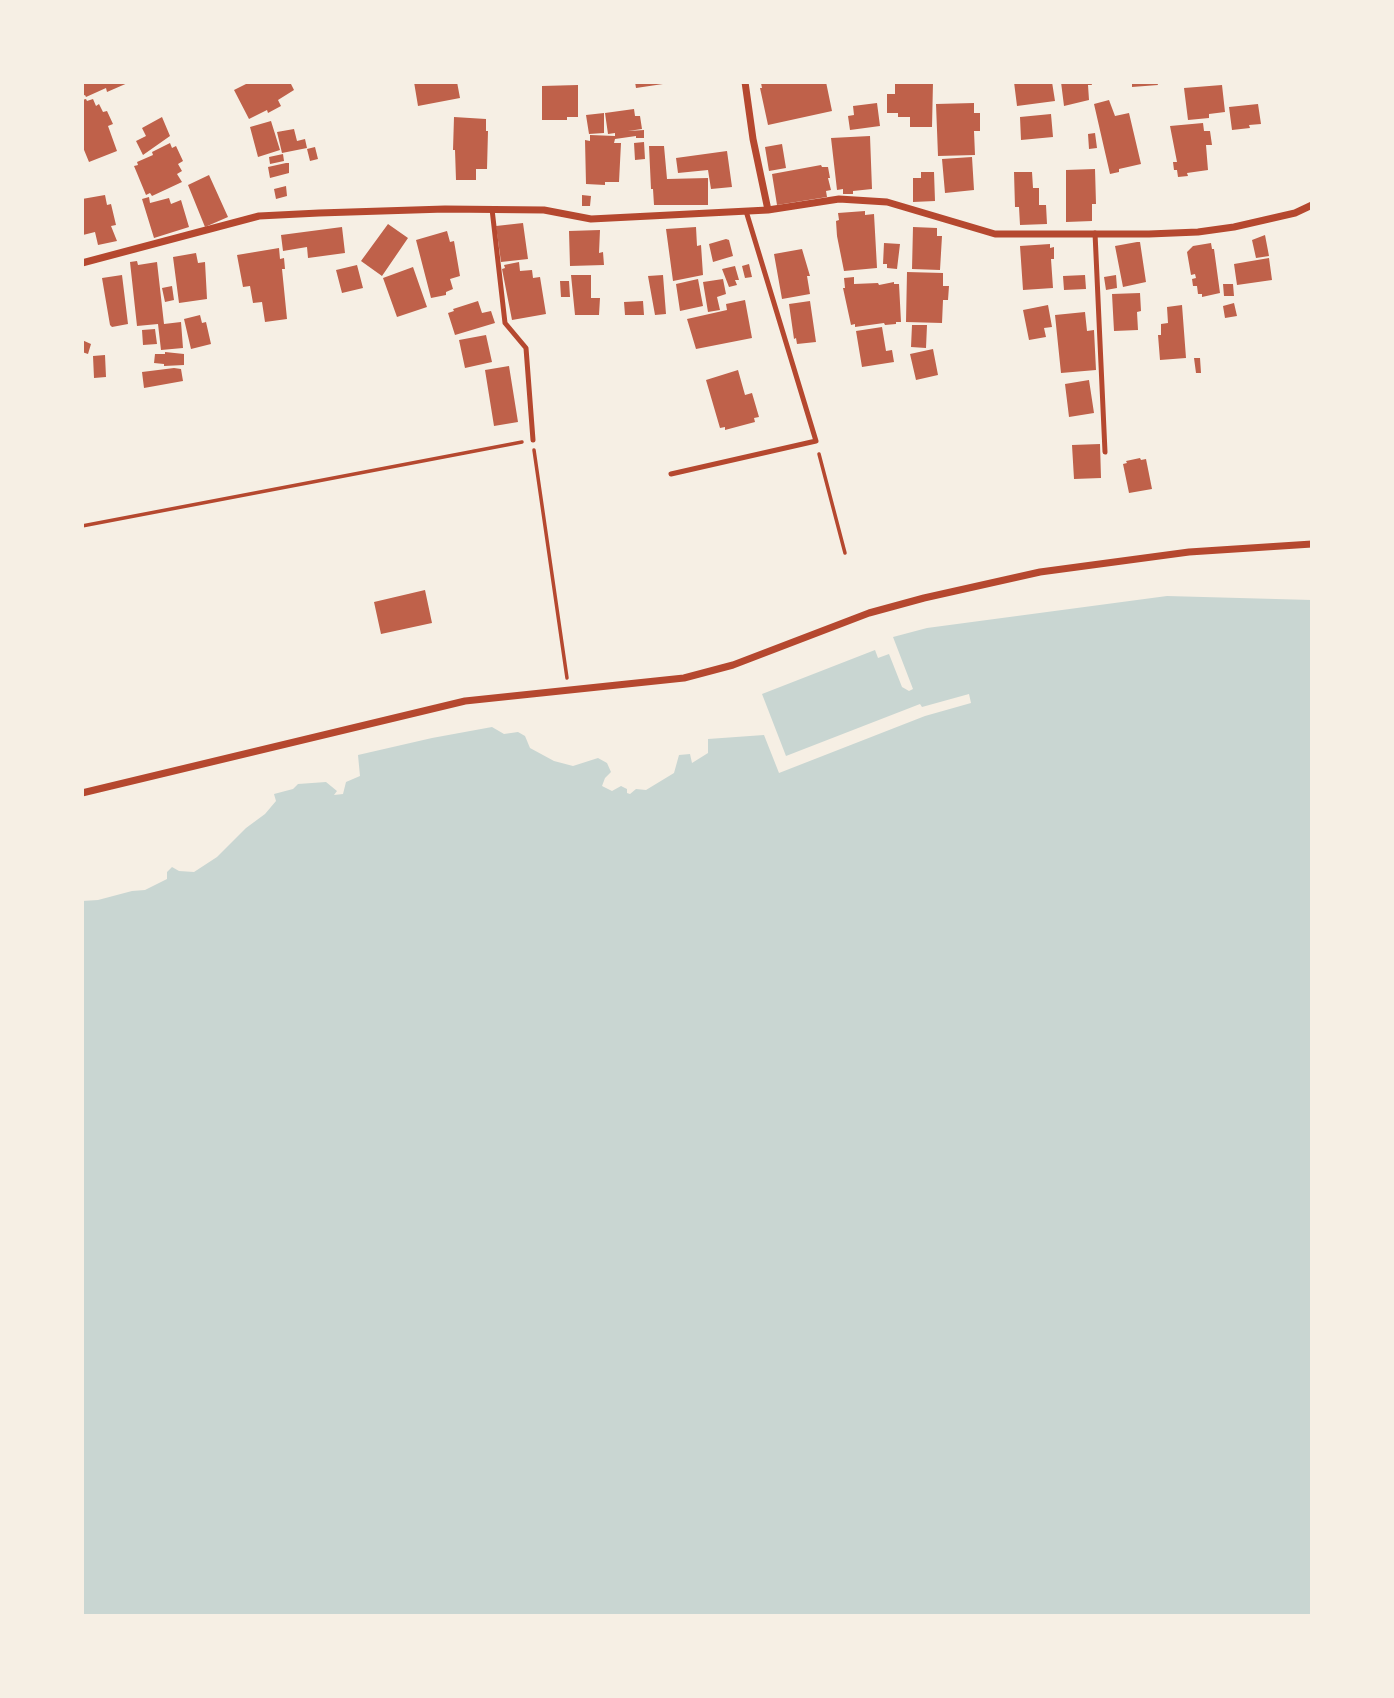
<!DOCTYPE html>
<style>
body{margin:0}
#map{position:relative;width:1394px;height:1698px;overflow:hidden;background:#f6efe4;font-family:"Source Sans 3",sans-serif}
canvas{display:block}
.frame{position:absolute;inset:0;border:84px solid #f6efe4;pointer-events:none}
</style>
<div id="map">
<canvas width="1394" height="1698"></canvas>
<div class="frame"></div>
</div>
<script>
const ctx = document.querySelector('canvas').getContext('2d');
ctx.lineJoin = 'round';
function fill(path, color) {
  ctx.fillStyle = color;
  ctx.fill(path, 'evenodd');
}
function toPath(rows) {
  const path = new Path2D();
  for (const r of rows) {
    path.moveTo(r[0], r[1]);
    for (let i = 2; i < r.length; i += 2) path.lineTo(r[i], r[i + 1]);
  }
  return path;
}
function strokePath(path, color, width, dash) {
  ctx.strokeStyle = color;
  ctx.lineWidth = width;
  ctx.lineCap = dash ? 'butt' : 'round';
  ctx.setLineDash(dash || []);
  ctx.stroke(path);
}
fill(toPath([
 [1167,596,1312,600,1312,1616,82,1616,82,901,98,900,132,891,145,890,167,879,167,872,172,867,179,871,194,872,217,857,246,828,265,814,276,801,274,794,293,789,298,784,326,782,337,791,334,795,343,794,346,782,360,776,358,755,432,738,492,727,504,734,518,732,525,736,530,748,554,761,573,766,598,758,607,763,611,772,605,778,602,786,612,791,621,786,627,789,627,793,630,794,636,789,646,790,674,773,679,755,690,754,692,763,708,753,708,739,764,735,779,773,925,716,971,703,969,694,922,707,920,704,786,756,762,694,875,650,878,658,889,654,902,687,909,691,913,689,893,637,927,628]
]), '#c9d6d2');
fill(toPath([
 [82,82,130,82,107,92,106,88,86,97,85,95,82,96],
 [250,82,290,82,294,90,278,100,281,106,268,113,267,110,249,119,234,90],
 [414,82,457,82,460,98,418,106],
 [635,82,662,82,663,84,636,88],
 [764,82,826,82,832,111,768,125,760,88,762,88,761,83],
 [895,82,933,82,932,127,910,127,910,117,898,117,898,113,887,113,887,94,895,94],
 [1014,82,1052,82,1055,101,1017,106],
 [1061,82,1091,82,1092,85,1088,85,1089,100,1064,106],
 [1132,82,1157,82,1158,85,1132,87],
 [578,85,578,117,567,117,567,120,542,120,542,86],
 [1222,85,1225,112,1209,114,1209,118,1188,120,1184,88],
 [86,99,87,101,93,99,96,106,99,104,103,112,107,111,113,124,108,126,117,151,89,162,82,145,82,100],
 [1109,100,1115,116,1129,113,1141,164,1119,169,1119,172,1110,174,1094,104],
 [877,103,880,126,850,130,848,116,854,115,853,106],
 [974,103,974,113,980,113,980,131,974,131,975,155,938,156,936,104],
 [1258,104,1261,124,1249,125,1250,128,1232,130,1229,107],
 [634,109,635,116,640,116,642,129,628,131,644,130,644,138,636,138,636,136,615,139,614,143,621,143,619,182,605,182,605,185,586,184,585,140,590,141,590,135,615,136,615,133,608,134,605,113],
 [604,113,604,133,589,134,586,115],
 [1051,114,1053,137,1021,140,1020,117],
 [162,117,170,136,143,155,136,141,146,136,142,128],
 [454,117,486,119,486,131,488,131,487,169,476,169,476,180,456,180,455,150,453,150],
 [271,121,280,150,258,157,250,127],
 [1203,123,1204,131,1210,131,1212,145,1206,145,1208,170,1187,173,1188,176,1178,177,1177,170,1174,170,1173,162,1177,162,1170,126],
 [294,129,297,141,305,139,307,148,282,153,277,132],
 [1095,133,1097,148,1089,149,1088,134],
 [870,136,872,189,853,191,853,194,843,194,843,189,837,190,831,138],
 [644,142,645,159,635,160,634,143],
 [170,143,172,148,176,146,183,161,178,164,182,171,177,174,182,182,152,196,150,193,146,195,134,166,138,165,137,162,153,155,152,152],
 [782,144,786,168,769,171,765,147],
 [649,146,664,146,667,179,708,178,708,205,654,205,653,189,651,189],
 [315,147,318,159,310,161,307,149],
 [727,151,732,187,711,189,708,170,678,173,676,158],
 [283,154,284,161,270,164,269,157],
 [972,157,974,190,945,193,942,159],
 [286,163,289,163,289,173,270,178,268,167],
 [821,165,822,167,828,167,830,178,828,178,831,190,826,191,827,197,777,205,772,174],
 [1095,169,1096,204,1092,204,1092,221,1066,222,1066,170],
 [921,172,934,172,935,201,913,202,913,178,921,178],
 [1014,172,1032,172,1033,188,1039,188,1039,205,1046,205,1047,224,1020,225,1019,207,1015,207],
 [209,175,228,217,205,227,188,185],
 [286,186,287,196,276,199,274,189],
 [105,195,107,205,111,204,116,225,111,226,117,241,98,245,95,232,83,235,82,199],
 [582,195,591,196,590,206,582,206],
 [149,197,150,203,169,198,171,204,181,200,189,227,154,238,142,199],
 [865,211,865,215,874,214,877,268,844,271,837,236,836,221,839,220,838,213],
 [523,223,528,259,501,262,496,226],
 [388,224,408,238,382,276,361,261],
 [342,227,345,253,308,258,307,247,283,251,281,235],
 [696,227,697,246,701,245,703,275,673,281,666,229],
 [913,227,937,228,937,236,942,236,940,270,912,269],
 [600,230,599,253,603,252,604,265,570,266,569,231],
 [447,231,450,242,454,241,460,276,450,279,453,289,446,292,446,295,431,298,416,240],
 [1265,235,1269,256,1256,258,1252,240],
 [726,239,729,240,733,256,713,262,709,244],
 [1137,242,1140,242,1146,282,1123,287,1115,246],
 [884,243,900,244,897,269,887,268,887,264,883,264],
 [1211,243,1212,249,1214,249,1220,293,1202,297,1202,294,1198,294,1197,286,1193,286,1192,279,1196,278,1195,274,1191,275,1187,252,1193,246],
 [1050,244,1050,248,1054,247,1054,259,1051,259,1053,288,1023,290,1020,246],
 [279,248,280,259,284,258,285,269,282,269,287,319,265,322,262,302,253,303,250,286,243,287,237,255],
 [802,249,810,276,807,276,810,294,782,299,774,254],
 [196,253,198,263,205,262,207,299,179,303,173,257],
 [1269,258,1272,280,1237,285,1234,264],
 [137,261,138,265,157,262,164,324,181,322,183,348,161,350,158,324,137,326,130,262],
 [519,262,520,271,532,270,533,278,540,277,546,314,512,320,502,269,505,268,504,265],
 [749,264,752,277,745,278,742,266],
 [357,265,363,288,342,293,336,270],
 [735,266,739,280,735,280,737,285,729,287,722,269],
 [413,267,427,307,397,317,383,278],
 [907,272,943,273,943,286,949,286,948,300,943,300,942,323,906,322],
 [122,275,128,324,112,327,110,325,102,278],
 [571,275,591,275,591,298,600,298,599,315,575,315],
 [663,275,666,314,655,315,648,276],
 [1085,275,1086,289,1064,290,1063,276],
 [1116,275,1117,288,1106,290,1104,277],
 [854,277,854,284,878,283,879,285,894,282,894,284,899,284,901,322,896,322,896,324,885,325,884,323,855,327,855,324,851,325,843,288,845,288,844,278],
 [698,279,703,306,680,311,676,284],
 [723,279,726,294,717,297,720,310,708,312,703,282],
 [560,281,569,281,570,297,561,297],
 [1223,284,1233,284,1234,296,1224,296],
 [172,286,174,300,165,302,162,288],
 [1140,293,1141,311,1137,312,1138,330,1114,331,1112,294],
 [745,300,752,338,696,349,687,319,727,310,726,304],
 [478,301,482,313,491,311,495,323,455,335,448,313,454,311,453,309],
 [643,301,644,315,625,315,624,302],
 [810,301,816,342,797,344,796,338,794,339,789,304],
 [1234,303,1237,316,1225,318,1223,306],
 [1048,305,1052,327,1044,328,1046,337,1029,340,1023,310],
 [1182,305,1186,358,1160,360,1158,335,1161,335,1161,324,1168,323,1167,307],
 [1085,312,1087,331,1094,330,1096,370,1061,373,1055,315],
 [200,315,202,323,206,322,211,344,191,349,184,319],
 [912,325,927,325,926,348,911,347],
 [882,327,886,351,892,350,894,362,862,367,856,331],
 [155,329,157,344,143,345,142,330],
 [486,335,492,362,465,368,459,340],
 [82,340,91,344,88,354,82,352],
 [933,349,938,375,916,380,910,354],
 [165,352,184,354,184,365,164,366,164,364,154,363,155,354,165,354],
 [105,355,106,377,94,378,93,356],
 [1194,358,1200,358,1201,373,1196,373],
 [509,366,518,422,494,426,485,370],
 [174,368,181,369,183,381,144,388,142,372],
 [738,370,745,395,752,393,759,417,754,418,755,422,725,430,725,427,720,428,706,380],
 [1089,380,1094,413,1069,417,1065,384],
 [1100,444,1101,478,1074,479,1072,445],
 [1140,458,1141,460,1146,459,1152,489,1129,493,1123,464,1127,463,1126,461],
 [425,590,432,623,381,634,374,602]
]), '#bf614a');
strokePath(toPath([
 [534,450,567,678],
 [819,454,845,553],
 [82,526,522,442]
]), '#b5482f', 3.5);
strokePath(toPath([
 [492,209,505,323,526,348,533,440],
 [1095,233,1105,452],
 [671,474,816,441,746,211]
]), '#b5482f', 5);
strokePath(toPath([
 [745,82,753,139,768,210],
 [82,263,259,216,319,213,445,209,544,210,591,219,768,210,839,199,887,202,995,234,1149,234,1198,232,1234,227,1295,213,1312,205],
 [82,793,465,701,684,678,733,665,869,613,924,598,1040,572,1189,552,1312,544]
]), '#b5482f', 7);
</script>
